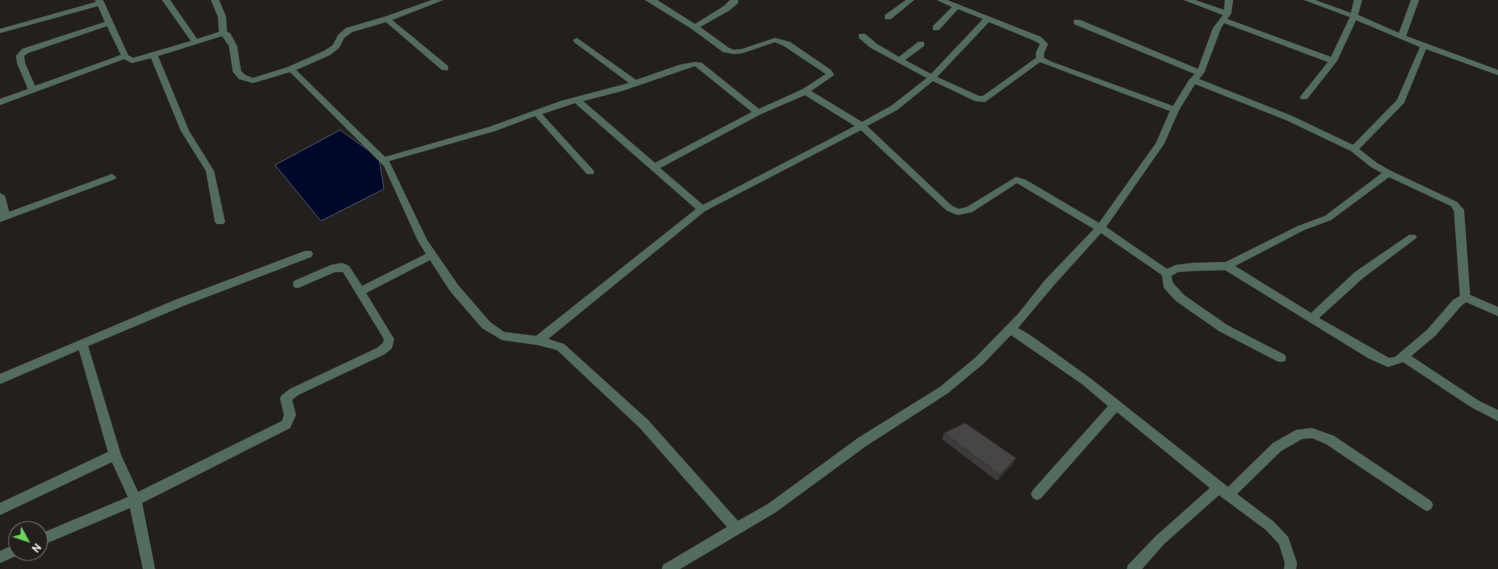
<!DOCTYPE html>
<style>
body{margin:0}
#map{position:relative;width:1498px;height:569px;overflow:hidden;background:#221f1c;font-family:Cabin,sans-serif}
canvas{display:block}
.north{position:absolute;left:8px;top:521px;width:40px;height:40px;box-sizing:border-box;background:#221f1c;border:1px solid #777472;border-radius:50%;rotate:130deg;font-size:11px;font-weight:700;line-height:16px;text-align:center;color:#f6f4f2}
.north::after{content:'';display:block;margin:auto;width:14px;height:18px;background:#6ed361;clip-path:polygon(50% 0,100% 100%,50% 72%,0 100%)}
</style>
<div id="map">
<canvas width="1498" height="569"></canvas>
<div class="north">N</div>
</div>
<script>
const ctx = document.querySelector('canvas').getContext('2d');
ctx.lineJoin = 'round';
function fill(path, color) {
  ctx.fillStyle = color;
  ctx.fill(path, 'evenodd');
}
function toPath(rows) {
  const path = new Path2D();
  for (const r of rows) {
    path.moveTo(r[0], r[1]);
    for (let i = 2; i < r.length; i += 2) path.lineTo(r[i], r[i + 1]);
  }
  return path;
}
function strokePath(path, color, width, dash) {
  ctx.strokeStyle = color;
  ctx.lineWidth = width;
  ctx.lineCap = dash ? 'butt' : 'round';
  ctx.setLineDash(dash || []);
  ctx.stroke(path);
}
const water = toPath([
 [340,130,379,158,384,189,321,221,275,165,340,130]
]);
fill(water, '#00082a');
strokePath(water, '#4a4f66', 1);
const minor = toPath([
 [95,0,103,0,128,55,133,58,191,41,162,0,170,0,197,39,219,32,218,17,211,0,219,0,226,17,227,32,230,33,237,46,241,71,245,75,253,78,288,67,324,51,333,45,338,35,346,28,384,17,432,0,443,0,392,20,448,66,448,70,442,70,386,22,352,32,344,38,339,48,330,55,296,70,385,157,489,127,561,101,629,83,574,42,573,40,577,38,636,80,679,65,695,62,702,63,759,109,803,89,826,74,784,46,775,42,743,53,734,54,723,52,692,29,645,0,657,0,695,24,724,6,730,0,738,0,738,3,730,10,700,27,729,48,734,50,742,49,775,38,790,42,831,70,834,75,811,91,862,122,891,106,927,78,871,48,859,38,859,34,865,34,877,44,899,57,918,42,924,42,924,46,905,60,931,74,983,19,958,9,939,30,933,30,933,26,952,7,937,0,947,0,1041,37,1048,44,1044,53,1044,58,1052,62,1173,106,1189,80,1195,74,1074,24,1074,20,1080,20,1198,69,1213,28,1223,15,1184,0,1195,0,1224,10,1225,0,1233,0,1231,14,1227,19,1331,57,1350,17,1304,0,1315,0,1351,13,1354,0,1362,0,1358,15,1399,33,1411,0,1419,0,1406,36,1498,70,1498,75,1426,49,1404,103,1359,149,1377,163,1391,171,1457,202,1464,210,1470,295,1498,307,1498,316,1466,302,1461,306,1435,336,1411,356,1479,401,1498,410,1498,421,1471,407,1403,362,1388,367,1368,358,1225,270,1192,271,1178,272,1171,276,1173,283,1184,295,1227,325,1285,355,1286,358,1285,361,1281,362,1277,361,1219,331,1176,301,1164,288,1162,275,1101,233,1054,285,1018,328,1030,335,1090,378,1228,487,1273,443,1296,430,1312,428,1334,436,1431,501,1433,505,1431,509,1427,511,1423,509,1326,444,1312,438,1302,439,1281,451,1237,494,1274,522,1288,537,1297,563,1296,569,1284,569,1285,563,1279,544,1266,530,1219,495,1164,544,1142,569,1127,569,1128,565,1156,536,1210,488,1117,412,1041,498,1037,500,1033,498,1031,494,1033,490,1108,406,1082,384,1011,335,983,364,948,393,866,446,776,512,680,569,662,569,663,565,727,527,640,428,557,350,538,345,502,340,482,328,450,291,430,260,366,293,394,339,392,348,385,354,298,395,292,400,296,415,290,428,142,503,155,569,143,569,130,508,40,546,40,534,128,497,112,462,0,515,0,503,108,452,79,350,0,384,0,374,175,300,305,251,311,251,313,254,311,257,183,306,88,346,121,455,138,492,282,421,284,415,280,398,282,395,290,389,377,348,383,343,384,339,343,272,335,272,298,288,294,287,293,284,294,281,331,265,342,263,349,266,362,286,426,254,418,241,384,166,290,72,253,83,239,79,233,72,229,46,222,36,158,56,189,131,214,171,225,222,223,224,217,224,215,222,206,171,181,131,151,58,132,63,124,59,0,105,0,99,28,89,17,63,16,56,22,49,105,22,98,6,0,33,0,29,96,2,95,0],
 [1356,20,1420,47,1397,100,1353,145,1292,116,1199,79,1204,73,1221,28,1224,23,1328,62,1300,97,1301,99,1307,99,1337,61,1356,20],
 [989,22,1035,41,1040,44,1036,53,1036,58,983,96,979,96,937,77,989,22],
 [107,26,121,55,35,86,25,63,24,56,28,53,107,26],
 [1040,62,1170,111,1156,143,1099,223,1026,180,1016,177,967,207,959,209,952,206,867,126,897,110,933,81,975,101,985,102,1040,62],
 [695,66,752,112,655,163,583,101,622,91,695,66],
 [1195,84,1286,120,1351,151,1371,167,1382,173,1325,216,1298,226,1226,262,1192,263,1176,265,1167,269,1106,227,1164,144,1179,110,1195,84],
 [805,95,855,126,703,205,660,168,761,114,805,95],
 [575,103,696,209,536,336,504,332,490,322,458,285,427,240,389,161,495,131,535,116,587,174,593,174,594,172,593,170,542,114,575,103],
 [861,130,946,210,955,214,958,215,972,212,1017,183,1094,229,1046,279,1018,314,975,358,940,387,858,438,768,504,738,521,648,420,564,344,548,339,705,211,861,130],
 [1389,177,1451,206,1454,211,1460,296,1453,300,1427,330,1395,357,1389,358,1319,318,1363,278,1415,239,1417,237,1415,235,1409,235,1355,272,1311,313,1235,266,1304,230,1331,220,1389,177],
 [906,0,914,0,891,19,885,19,885,15,906,0],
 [112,174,116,177,115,179,0,222,0,193,5,196,9,212,112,174],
 [16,544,16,553,21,553,20,554,0,563,0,551,16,544]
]);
strokePath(minor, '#3b3936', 1);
fill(minor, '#546b60');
fill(toPath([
 [944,433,1013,464,997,481,942,439]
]), '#3e3b3e');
fill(toPath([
 [1016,458,1013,464,997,481,1000,475]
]), '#323032');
const building = toPath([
 [965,423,1016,458,1000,475,944,433,965,423]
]);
fill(building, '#484548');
strokePath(building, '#323032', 1);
</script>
